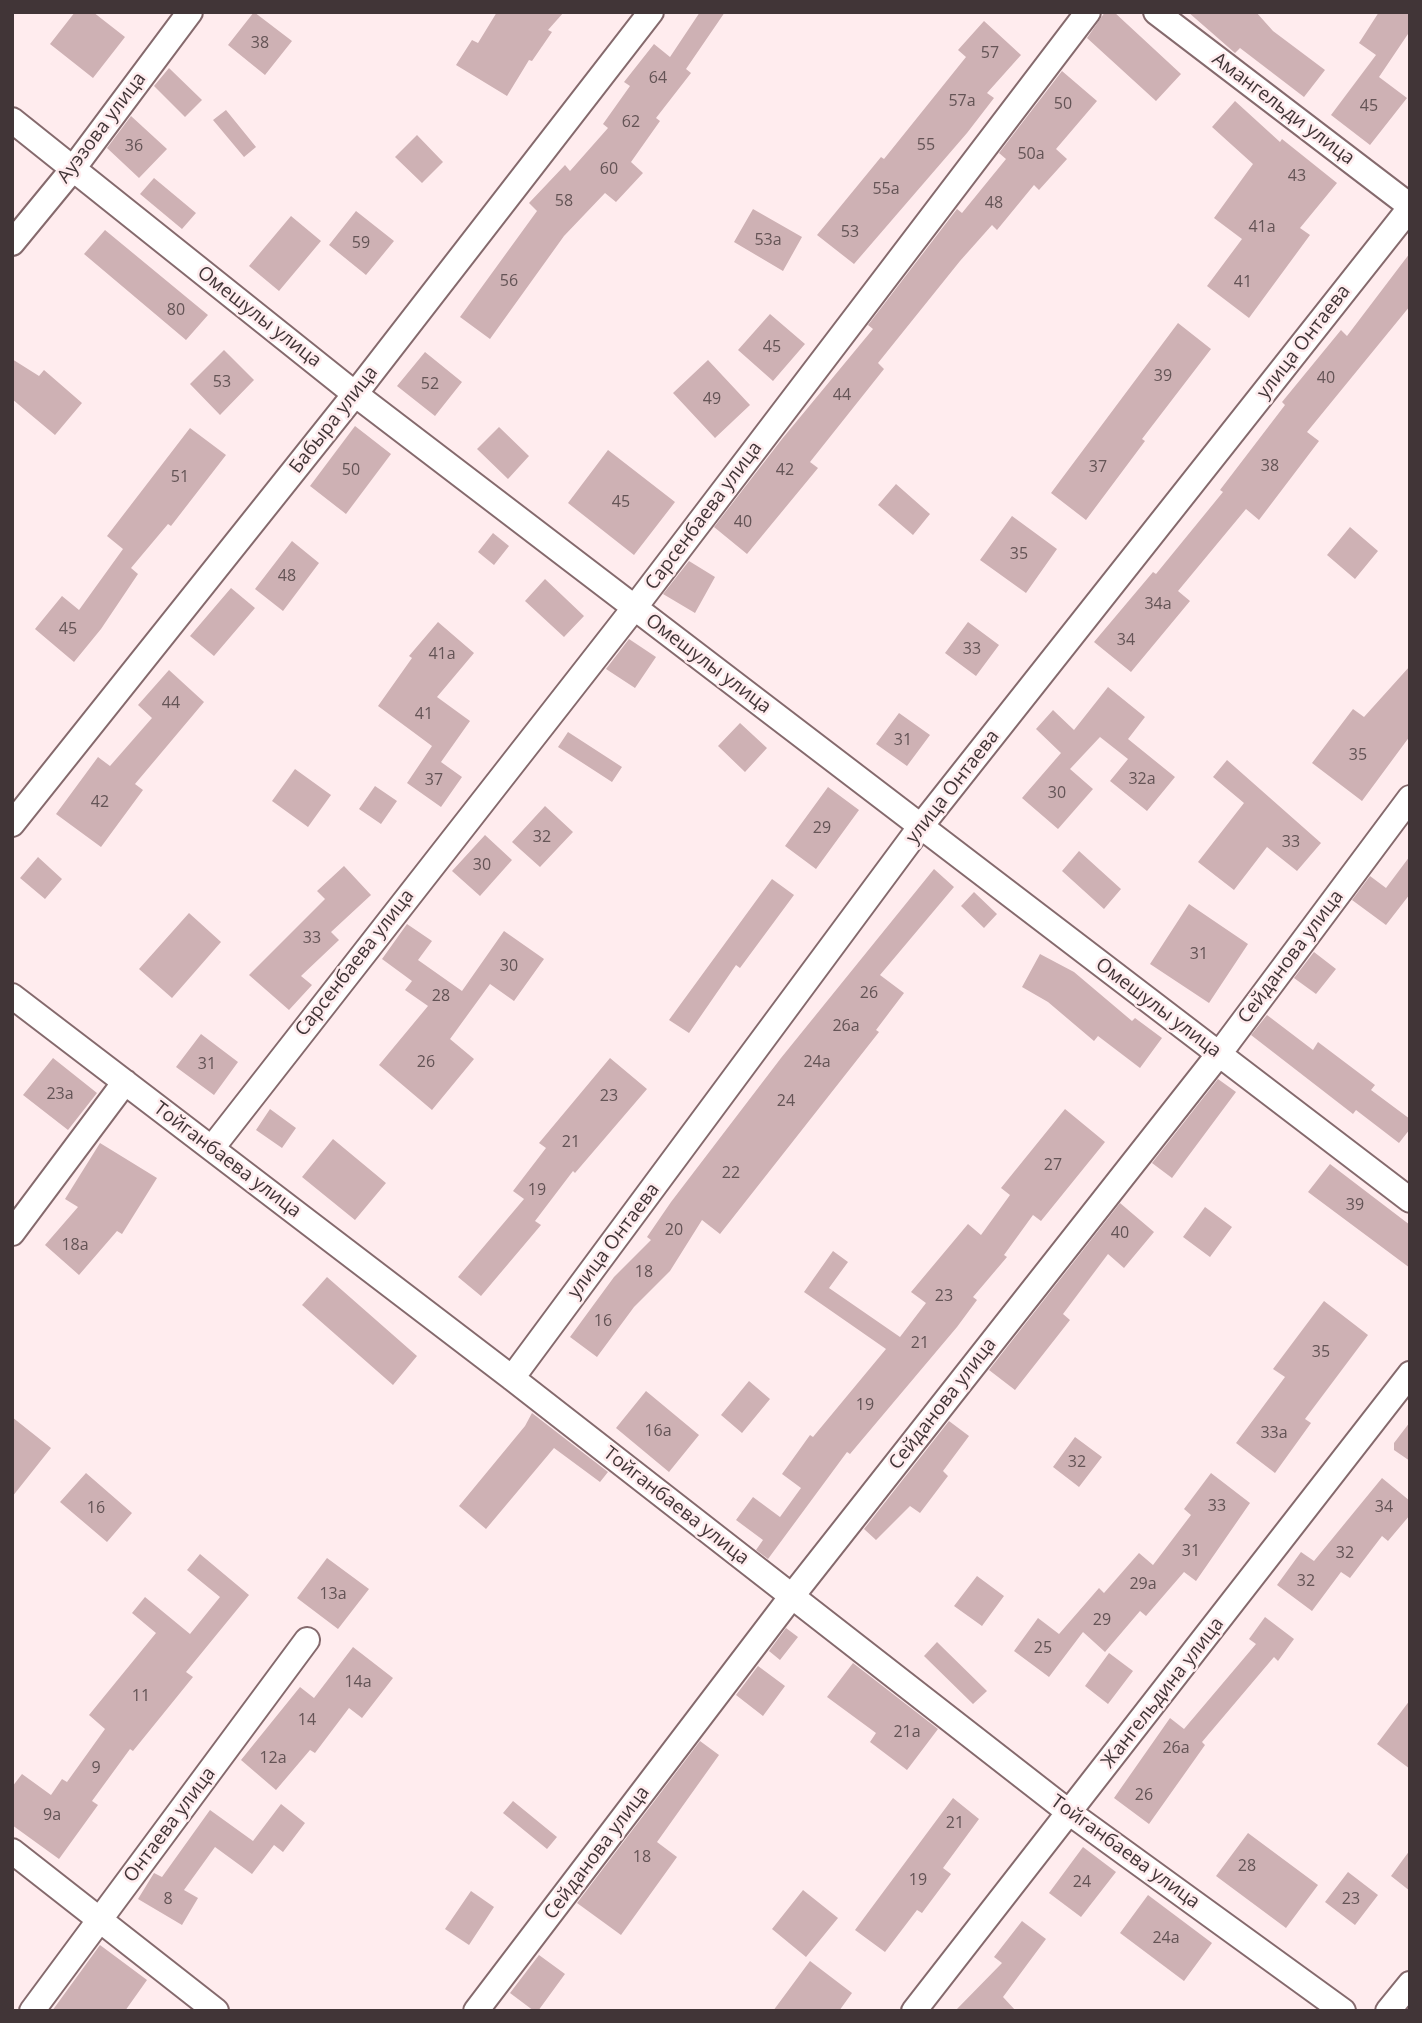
<!DOCTYPE html>
<meta charset="utf-8">
<style>
body{margin:0}
#map{position:relative;width:1422px;height:2023px;overflow:hidden;background:#ffecee;font-family:"Open Sans",sans-serif}
canvas{display:block}
.frame{position:absolute;inset:0;border:14px solid #413537;pointer-events:none}
</style>
<div id="map">
<canvas width="1422" height="2023"></canvas>
<div class="frame"></div>
</div>
<script>
const ctx = document.querySelector('canvas').getContext('2d');
ctx.lineJoin = 'round';
function fill(path, color) {
  ctx.fillStyle = color;
  ctx.fill(path, 'evenodd');
}
function toPath(rows) {
  const path = new Path2D();
  for (const r of rows) {
    path.moveTo(r[0], r[1]);
    for (let i = 2; i < r.length; i += 2) path.lineTo(r[i], r[i + 1]);
  }
  return path;
}
function strokePath(path, color, width, dash) {
  ctx.strokeStyle = color;
  ctx.lineWidth = width;
  ctx.lineCap = dash ? 'butt' : 'round';
  ctx.setLineDash(dash || []);
  ctx.stroke(path);
}
function drawText(font, color, halo, rows, align = 'center') {
  ctx.font = font + ' "Open Sans",sans-serif';
  ctx.lineWidth = 5;
  ctx.setLineDash([]);
  ctx.textBaseline = 'middle';
  ctx.strokeStyle = halo;
  ctx.fillStyle = color;
  for (const [text, x, y, turn = 0] of rows) {
    ctx.save();
    ctx.translate(x, y);
    ctx.rotate((+turn || 0) * Math.PI / 180);
    ctx.textAlign = isNaN(turn) ? turn : align;
    if (halo) ctx.strokeText(text, 0, 0);
    ctx.fillText(text, 0, 0);
    ctx.restore();
  }
}
fill(toPath([
 [75,12,93,12,125,37,93,78,50,44],
 [254,12,292,41,265,75,228,45],
 [497,12,564,12,548,30,552,32,532,61,529,60,507,96,456,65,472,40,478,43],
 [700,12,725,12,686,69,691,73,656,118,660,121,631,162,643,173,616,202,605,193,564,236,490,339,460,317,537,211,529,203,565,165,570,171,608,128,603,124,630,86,624,82,654,44,670,57],
 [1105,12,1114,12,1181,74,1156,101,1087,38],
 [1188,12,1256,12,1273,31,1325,70,1304,97,1240,48,1235,53],
 [1379,12,1410,12,1410,31,1379,77,1407,98,1370,145,1331,115,1376,55,1359,43],
 [984,21,1021,55,987,93,994,98,967,133,854,264,817,235,881,157,884,159,966,57,958,50],
 [169,68,202,100,185,117,154,86],
 [1062,71,1097,101,1056,149,1067,159,1039,190,1034,185,997,230,992,225,960,261,878,363,884,369,810,462,818,468,747,554,714,527,782,439,873,329,868,325,957,209,962,213,1006,159,999,153],
 [1235,101,1280,142,1282,139,1337,183,1300,228,1310,235,1249,318,1207,286,1242,239,1214,218,1253,164,1212,127],
 [226,110,256,147,244,157,213,120],
 [131,116,167,149,139,178,107,148],
 [417,135,443,162,422,183,395,157],
 [154,178,196,213,182,229,140,194],
 [753,209,802,237,783,271,734,242],
 [356,211,394,241,366,275,329,245],
 [291,216,321,241,279,291,249,266],
 [105,230,208,315,186,340,84,254],
 [1410,253,1410,306,1307,432,1319,441,1259,520,1246,509,1178,591,1190,601,1131,672,1094,642,1153,572,1156,574,1223,492,1220,490,1285,405,1282,402,1341,330,1347,336],
 [770,314,805,344,773,381,738,350],
 [1178,323,1211,349,1142,439,1145,441,1086,520,1051,493],
 [224,350,254,380,220,415,190,384],
 [425,352,462,382,435,416,397,386],
 [12,359,39,376,44,370,82,403,55,435,12,399],
 [708,360,750,405,715,438,673,393],
 [355,426,391,454,346,514,310,486],
 [499,427,529,456,508,479,477,449],
 [190,428,226,455,171,526,168,524,131,568,138,574,101,629,74,662,35,629,62,596,79,610,123,549,107,536],
 [608,450,675,502,634,555,568,503],
 [896,484,930,514,913,535,878,505],
 [1012,516,1057,549,1026,593,980,560],
 [1350,527,1378,551,1355,579,1327,555],
 [493,533,509,546,494,565,478,552],
 [292,541,319,563,283,611,255,589],
 [689,561,715,577,695,613,663,594],
 [545,579,584,616,564,637,525,601],
 [231,588,255,608,214,656,190,636],
 [438,622,474,653,437,697,470,721,441,762,462,777,441,807,407,783,432,746,378,706,412,658,409,656],
 [968,622,999,645,976,676,945,653],
 [629,639,656,657,635,688,606,669],
 [1410,666,1410,736,1362,801,1312,763,1353,709,1364,717],
 [169,670,204,702,135,784,143,790,101,847,56,814,98,757,110,766,152,718,138,705],
 [1108,687,1145,717,1128,739,1175,777,1147,811,1110,781,1128,759,1100,737,1070,769,1093,789,1058,829,1022,798,1061,753,1036,729,1053,710,1074,730],
 [899,713,930,735,907,766,876,744],
 [740,723,767,748,745,772,718,746],
 [568,732,622,767,612,782,558,747],
 [1227,760,1321,843,1297,871,1267,847,1234,890,1198,862,1244,803,1213,777],
 [295,769,331,795,308,827,272,801],
 [375,786,397,801,381,824,359,809],
 [828,787,859,810,816,869,785,846],
 [545,806,573,832,540,867,512,842],
 [485,835,512,860,480,896,452,871],
 [1079,851,1121,889,1104,909,1062,871],
 [1410,856,1410,894,1386,925,1352,900,1370,876,1386,888],
 [38,857,62,879,45,899,20,878],
 [344,866,371,895,331,932,339,940,301,976,312,985,289,1010,249,975,325,899,317,891],
 [934,869,954,887,880,975,904,993,876,1030,879,1032,720,1234,702,1220,670,1271,634,1307,597,1357,570,1337,614,1277,651,1240,647,1237,671,1202,781,1058],
 [772,879,794,895,740,968,736,965,689,1033,669,1020],
 [974,892,997,914,984,928,961,906],
 [1189,904,1248,944,1209,1003,1150,964],
 [189,913,221,942,172,998,139,969],
 [407,924,432,941,418,960,462,991,504,931,544,959,514,1001,490,984,450,1039,474,1059,432,1110,379,1065,428,1006,405,990,412,981,382,959],
 [1314,952,1336,969,1316,994,1294,978],
 [1040,954,1074,972,1132,1021,1135,1018,1162,1038,1140,1068,1098,1036,1094,1041,1048,1002,1022,987],
 [1267,1015,1313,1050,1318,1042,1375,1085,1371,1090,1410,1119,1410,1129,1399,1143,1356,1110,1353,1114,1251,1035],
 [201,1034,238,1062,214,1095,176,1067],
 [53,1058,97,1093,68,1130,23,1095],
 [610,1058,647,1089,575,1173,573,1171,535,1221,541,1225,481,1296,458,1277,524,1199,513,1191,546,1148,539,1143],
 [1218,1079,1236,1092,1172,1178,1152,1163],
 [270,1109,296,1128,282,1148,256,1130],
 [1065,1109,1105,1142,1041,1221,1033,1215,1004,1255,1007,1257,973,1297,977,1300,957,1327,850,1454,847,1452,768,1559,756,1550,763,1540,736,1520,753,1497,780,1517,801,1488,782,1474,810,1435,813,1437,886,1349,804,1292,833,1251,848,1262,829,1288,900,1337,926,1303,911,1292,968,1224,981,1235,1010,1195,1001,1188],
 [333,1139,386,1183,355,1220,302,1177],
 [100,1143,157,1178,122,1234,117,1231,79,1275,45,1245,78,1207,65,1199],
 [1330,1164,1410,1225,1410,1268,1308,1192],
 [1120,1203,1154,1232,1124,1268,1108,1254,1063,1314,1070,1320,1015,1390,989,1370],
 [1205,1207,1232,1227,1210,1257,1183,1237],
 [327,1277,417,1356,393,1385,302,1305],
 [1324,1301,1368,1335,1305,1419,1311,1423,1275,1473,1236,1443,1285,1377,1273,1369],
 [749,1381,770,1399,742,1433,721,1415],
 [646,1391,699,1435,669,1472,616,1428],
 [532,1413,608,1472,600,1482,554,1448,486,1529,459,1506,525,1426],
 [12,1417,51,1448,12,1497],
 [949,1421,969,1436,943,1471,948,1476,920,1513,910,1506,876,1540,864,1529],
 [1410,1422,1410,1461,1394,1450,1394,1443],
 [1075,1437,1102,1457,1079,1487,1053,1467],
 [86,1473,132,1513,107,1542,60,1502],
 [1211,1473,1250,1503,1196,1581,1184,1572,1146,1616,1140,1611,1105,1652,1083,1632,1049,1677,1014,1651,1038,1618,1059,1634,1099,1588,1104,1593,1139,1553,1153,1565,1191,1515,1184,1509],
 [1382,1478,1410,1501,1410,1515,1388,1541,1382,1536,1350,1578,1341,1572,1312,1611,1277,1585,1301,1552,1314,1561],
 [200,1554,249,1595,186,1672,193,1677,133,1751,130,1749,92,1801,98,1805,59,1859,12,1825,12,1787,22,1774,51,1795,62,1779,67,1782,105,1729,89,1715,156,1633,132,1613,145,1597,190,1634,220,1597,187,1570],
 [327,1558,369,1589,338,1629,297,1598],
 [977,1576,1004,1596,982,1626,954,1606],
 [1265,1617,1294,1639,1278,1661,1274,1657,1202,1742,1205,1745,1149,1824,1114,1798,1170,1718,1184,1729,1256,1644,1249,1639],
 [786,1628,798,1637,780,1660,769,1651],
 [937,1642,987,1691,973,1704,924,1656],
 [353,1647,393,1678,362,1718,349,1708,315,1753,310,1750,276,1790,241,1760,300,1687,314,1698],
 [1109,1653,1133,1671,1108,1704,1085,1686],
 [853,1663,938,1729,907,1770,870,1742,876,1733,827,1697],
 [758,1666,785,1686,763,1716,736,1695],
 [1410,1700,1410,1769,1377,1744],
 [700,1741,719,1755,657,1842,677,1857,621,1935,577,1903],
 [953,1798,979,1819,943,1868,951,1874,922,1913,917,1910,885,1952,855,1930],
 [513,1801,557,1837,547,1849,503,1813],
 [281,1804,305,1823,283,1852,274,1845,252,1874,215,1847,184,1890,198,1898,182,1925,138,1899,154,1873,162,1877,210,1810,253,1841],
 [1248,1833,1318,1885,1286,1928,1216,1876],
 [1083,1847,1116,1872,1081,1917,1049,1893],
 [1410,1850,1410,1891,1391,1876],
 [1348,1872,1378,1895,1355,1925,1325,1902],
 [803,1890,838,1918,806,1957,772,1929],
 [471,1891,494,1907,469,1945,445,1929],
 [1148,1895,1212,1943,1184,1981,1120,1933],
 [1022,1921,1046,1939,1003,1997,1016,2011,955,2011,1002,1963,994,1957],
 [100,1945,147,1980,125,2011,52,2011],
 [539,1955,565,1974,538,2011,534,2011,510,1993],
 [810,1961,852,1993,839,2011,773,2011]
]), '#ceb1b4');
const street = toPath([
 [1156,12,1410,206],
 [12,120,355,394,1410,1200],
 [12,243,72,170,190,12],
 [12,824,355,394,651,12],
 [12,996,512,1378,1070,1813,1343,2011],
 [212,1148,635,607,1088,12],
 [12,1233,125,1082],
 [512,1378,921,826,1410,208],
 [12,1851,216,2011],
 [32,2011,307,1640],
 [476,2011,792,1596,1219,1054,1410,798],
 [914,2011,1410,1374],
 [1388,2011,1410,1984]
]);
strokePath(street, '#856a6d', 28);
strokePath(street, '#fff', 24);
drawText('16px', '#645456', null, [
 ["38",260,43],
 ["57",990,53],
 ["64",658,78],
 ["57а",962,101],
 ["50",1063,104],
 ["45",1369,106],
 ["62",631,122],
 ["55",926,145],
 ["36",134,146],
 ["50а",1031,154],
 ["60",609,169],
 ["43",1297,176],
 ["55а",886,189],
 ["58",564,201],
 ["48",994,203],
 ["41а",1262,227],
 ["53",850,232],
 ["53а",768,240],
 ["59",361,243],
 ["56",509,281],
 ["41",1243,282],
 ["80",176,310],
 ["45",772,347],
 ["39",1163,376],
 ["40",1326,378],
 ["53",222,382],
 ["52",430,384],
 ["44",842,395],
 ["49",712,399],
 ["38",1270,466],
 ["37",1098,467],
 ["50",351,470],
 ["42",785,470],
 ["51",180,477],
 ["45",621,502],
 ["40",743,522],
 ["35",1019,554],
 ["48",287,576],
 ["34а",1158,604],
 ["45",68,629],
 ["34",1126,640],
 ["33",972,649],
 ["41а",442,654],
 ["44",171,703],
 ["41",424,714],
 ["31",903,740],
 ["35",1358,755],
 ["32а",1142,779],
 ["37",434,780],
 ["30",1057,793],
 ["42",100,802],
 ["29",822,828],
 ["32",542,837],
 ["33",1291,842],
 ["30",482,865],
 ["33",312,938],
 ["31",1199,954],
 ["30",509,966],
 ["26",869,993],
 ["28",441,996],
 ["26а",846,1026],
 ["26",426,1062],
 ["24а",817,1062],
 ["31",207,1064],
 ["23а",60,1094],
 ["23",609,1096],
 ["24",786,1101],
 ["21",571,1142],
 ["27",1053,1165],
 ["22",731,1173],
 ["19",537,1190],
 ["39",1355,1205],
 ["20",674,1230],
 ["40",1120,1233],
 ["18а",75,1245],
 ["18",644,1272],
 ["23",944,1296],
 ["16",603,1321],
 ["21",920,1343],
 ["35",1321,1352],
 ["19",865,1405],
 ["16а",658,1431],
 ["33а",1274,1433],
 ["32",1077,1462],
 ["33",1217,1506],
 ["34",1384,1507],
 ["16",96,1508],
 ["31",1191,1551],
 ["32",1345,1553],
 ["32",1306,1581],
 ["29а",1143,1584],
 ["13а",333,1594],
 ["29",1102,1620],
 ["25",1043,1648],
 ["14а",358,1682],
 ["11",141,1696],
 ["14",307,1720],
 ["21а",907,1732],
 ["26а",1176,1748],
 ["12а",273,1758],
 ["9",96,1768],
 ["26",1144,1795],
 ["9а",52,1815],
 ["21",955,1823],
 ["18",642,1857],
 ["28",1247,1866],
 ["19",918,1880],
 ["24",1082,1882],
 ["8",168,1899],
 ["23",1351,1899],
 ["24а",1166,1938]
]);
drawText('19px', '#413537', '#ffecee', [
 ["Амангельди улица",1283,109,37],
 ["Ауэзова улица",102,128,-53],
 ["Омешулы улица",259,317,38],
 ["улица Онтаева",1304,342,-52],
 ["Бабыра улица",334,420,-52],
 ["Сарсенбаева улица",704,516,-53],
 ["Омешулы улица",708,664,37],
 ["улица Онтаева",953,787,-52],
 ["Сейданова улица",1291,957,-53],
 ["Сарсенбаева улица",355,963,-52],
 ["Омешулы улица",1158,1008,37],
 ["Тойганбаева улица",227,1160,37],
 ["улица Онтаева",614,1241,-53],
 ["Сейданова улица",943,1404,-52],
 ["Тойганбаева улица",676,1506,38],
 ["Жангельдина улица",1163,1693,-52],
 ["Онтаева улица",170,1825,-53],
 ["Тойганбаева улица",1125,1852,36],
 ["Сейданова улица",597,1853,-53]
]);
</script>
